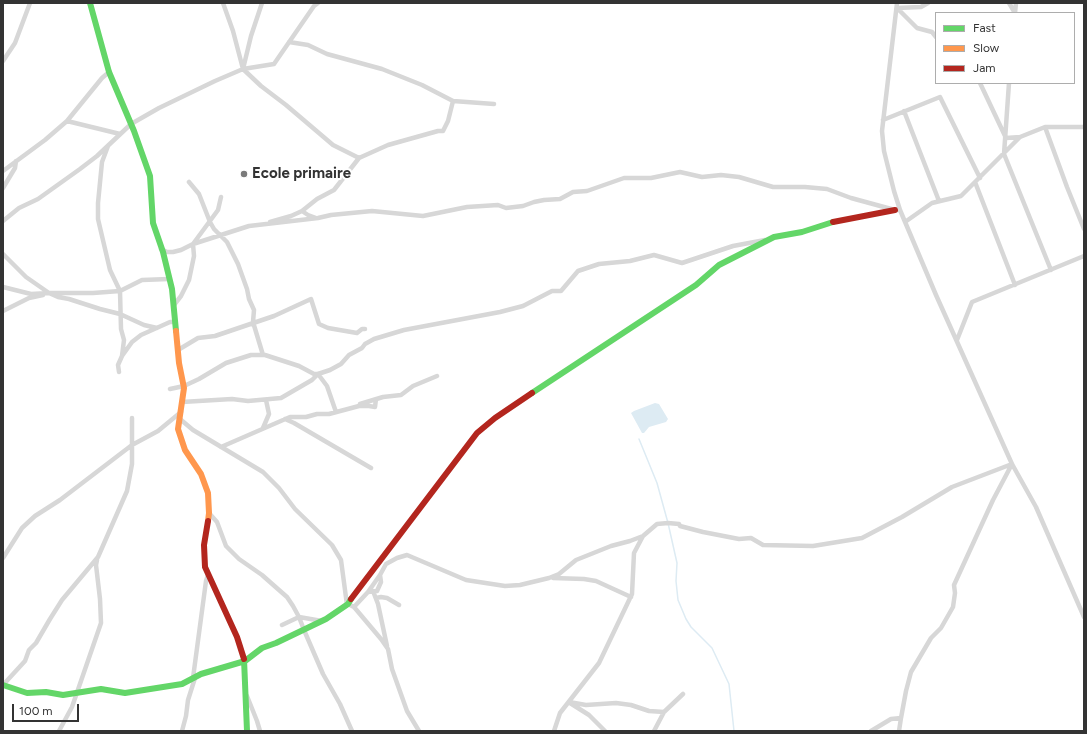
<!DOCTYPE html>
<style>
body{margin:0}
#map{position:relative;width:1087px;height:734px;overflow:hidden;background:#fff;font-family:Figtree,sans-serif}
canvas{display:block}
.frame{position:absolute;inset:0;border:4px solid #333;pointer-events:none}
.legend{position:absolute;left:935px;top:12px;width:140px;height:72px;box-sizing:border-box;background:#fff;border:1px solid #adadad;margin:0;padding:5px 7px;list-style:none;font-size:12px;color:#333}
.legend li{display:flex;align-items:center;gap:8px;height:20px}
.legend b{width:20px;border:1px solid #adadad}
.scale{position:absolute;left:12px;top:704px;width:67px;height:18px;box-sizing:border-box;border:2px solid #333;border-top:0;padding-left:5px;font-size:12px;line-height:14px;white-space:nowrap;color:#333;-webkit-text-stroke:3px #fff;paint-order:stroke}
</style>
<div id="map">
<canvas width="1087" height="734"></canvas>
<div class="frame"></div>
<ul class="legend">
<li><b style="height:5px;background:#63d668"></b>Fast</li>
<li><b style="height:5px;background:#ff974d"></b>Slow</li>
<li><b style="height:5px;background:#b3261e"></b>Jam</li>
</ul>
<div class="scale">100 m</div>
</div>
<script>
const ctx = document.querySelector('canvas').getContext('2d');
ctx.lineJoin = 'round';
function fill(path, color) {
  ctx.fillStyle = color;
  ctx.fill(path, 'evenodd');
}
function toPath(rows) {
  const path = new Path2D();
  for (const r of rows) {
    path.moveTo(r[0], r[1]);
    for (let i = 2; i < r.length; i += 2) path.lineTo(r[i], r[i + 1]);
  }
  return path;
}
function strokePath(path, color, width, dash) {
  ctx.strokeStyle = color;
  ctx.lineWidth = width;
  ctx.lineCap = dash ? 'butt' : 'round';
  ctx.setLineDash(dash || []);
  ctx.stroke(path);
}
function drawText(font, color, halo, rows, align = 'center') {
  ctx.font = font + ' Figtree,sans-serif';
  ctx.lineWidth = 4;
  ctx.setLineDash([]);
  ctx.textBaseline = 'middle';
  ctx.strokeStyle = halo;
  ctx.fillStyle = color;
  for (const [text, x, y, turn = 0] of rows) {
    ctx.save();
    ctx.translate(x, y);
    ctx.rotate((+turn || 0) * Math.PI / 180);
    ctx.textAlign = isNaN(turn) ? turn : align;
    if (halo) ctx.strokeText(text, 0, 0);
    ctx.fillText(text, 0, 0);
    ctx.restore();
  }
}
fill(toPath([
 [655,403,659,404,668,419,666,422,649,427,644,433,642,433,631,413,634,411]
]), '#ddebf3');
strokePath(toPath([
 [639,439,657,483,668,523,677,563,676,581,678,600,686,619,691,627,712,648,729,684,734,731]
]), '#ddebf3', 1.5);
strokePath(toPath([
 [223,3,233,31,243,69,261,86,286,105,333,145,359,158],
 [897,3,882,131,884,151,894,191,900,210,936,295,1012,464,1036,507,1084,617],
 [1009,3,1015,13],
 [897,8,917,28,932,32,936,37],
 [897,8,921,7,928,3],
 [1015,13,1016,3],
 [289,42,308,45,327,54,382,69,422,85,453,101,494,104],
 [3,61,15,43,30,3],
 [243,69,274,64,314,6,318,3],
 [980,83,1006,138,1020,137],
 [1009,83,1004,154,1051,270],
 [904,111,939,201],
 [883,120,940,97,980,178],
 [67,121,120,134],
 [1045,127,1067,187,1084,229],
 [108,146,102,162,98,203,98,219,110,270,120,291,121,329,124,340,122,356,118,365,119,372],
 [3,171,45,140,67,121,102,78,109,72],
 [189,182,199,194,210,222,214,229,227,242,238,264,247,289,249,299,254,310,253,322,263,355],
 [975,182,1015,285],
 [3,188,15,168,16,161],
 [302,211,308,215,316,218],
 [3,221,19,208,38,199,80,169,97,156,131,124,159,108,215,81,243,69,251,36,262,3],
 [270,222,291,216,302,211,317,199,334,190,359,158,388,145,438,131,443,131,448,121,453,101],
 [905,222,932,203,961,196,1020,137,1045,127,1084,127],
 [161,249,167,252,173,252,181,250,193,244,249,226,318,218,331,215,372,211,423,216,467,207,498,205,506,208,523,206,534,202,544,200,560,199,573,192,587,191,624,178,651,178,680,172,702,177,721,175,739,177,773,187,805,187,827,189,851,198,895,210,900,210],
 [3,254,26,277,49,293,93,293,120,291,142,280,169,279],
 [3,287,31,294,49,293,58,297,69,299,100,309,120,314,144,325,157,328],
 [174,305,181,296,189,280,194,256,193,244,218,210,221,197],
 [3,311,29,298,43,295],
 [957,340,972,302,1084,256],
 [178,350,198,338,215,336,274,316,311,299,319,324,328,328,357,333,362,329,365,329],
 [122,356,132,342,141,335,170,322,175,322],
 [170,389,184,386,199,379,226,363,251,355,265,355,299,366,314,374,318,374,330,370,341,364,349,355,362,348,365,344,374,339,404,330,500,312,523,306,552,291,561,291,578,271,599,264,630,261,654,255,682,263,733,246,765,240],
 [182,402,232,399,248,401,281,398,312,380,318,374,327,386,336,412],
 [360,404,383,397,401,395,413,386,437,376],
 [132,418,132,445,158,431,181,412],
 [180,419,193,430,263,472,279,488,295,509,332,545,341,560,347,605],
 [285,419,294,423,371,468],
 [263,428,269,414,266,400],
 [221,447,290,417,306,417,317,414,329,414,359,406,369,406,375,407,376,399],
 [209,513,217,522,226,546,239,559,262,575,279,590,287,597,293,606,299,617,282,625],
 [3,558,22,528,35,516,60,500,132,445],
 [553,578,584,579,596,581,631,597],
 [373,591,378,604,387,646],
 [368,592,380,575],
 [376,598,381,597,387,598,399,605],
 [348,604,354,607,368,592,377,591,381,582,380,575,386,564,397,558,407,555,466,580,505,586,520,585,549,578,559,574,576,560,611,546,630,541,643,536,657,524,668,523,679,524,680,526,703,532,739,539,751,538,763,545,813,546,862,538,902,517,952,487,1012,464],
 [354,607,381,639,388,649,392,669,407,711,419,731],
 [322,621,299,617,304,630,323,674,340,704,352,731],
 [193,678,206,581,208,575],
 [3,685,25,661,29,650,36,643,50,619,62,600,98,557,127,491,132,464,132,445],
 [247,696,257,721,260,731],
 [569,702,586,705,616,703,631,705,649,711,664,712],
 [570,703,589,715,605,731],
 [59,731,72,707,101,623,100,599,96,565,97,560],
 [182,731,186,716,188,700,195,678],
 [554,731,560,713,599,663,632,594,634,553,643,536],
 [654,731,664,712,683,694],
 [871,731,891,719,901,718,906,691,911,672,931,638,941,628,953,607,955,593,954,585,993,500,1012,464],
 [899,731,901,718]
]), '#d7d7d7', 4.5);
strokePath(toPath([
 [90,3,109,72,134,131,150,176,153,223,163,252,172,289,176,331],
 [532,393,696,285,719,265,774,237,802,232,833,222],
 [244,659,247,731],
 [3,685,27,693,46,692,63,695,101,689,125,693,182,684,201,674,245,661,262,648,276,643,326,619,348,604,351,599]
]), '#63d668', 6);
strokePath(toPath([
 [176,331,179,363,184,388,178,429,185,450,201,474,208,493,209,513,208,521]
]), '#ff974d', 6);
strokePath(toPath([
 [833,222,895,210],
 [208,521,204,545,205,567,237,637,244,659],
 [351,599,477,433,495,418,532,393]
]), '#b3261e', 6);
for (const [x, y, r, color] of [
 [244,174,4,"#7a7a7a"]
]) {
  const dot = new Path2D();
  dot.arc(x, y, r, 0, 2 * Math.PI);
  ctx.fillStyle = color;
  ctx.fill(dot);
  strokePath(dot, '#fff', 1.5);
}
drawText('bold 15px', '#333', '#fff', [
 ["Ecole primaire",252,174]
], 'left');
</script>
